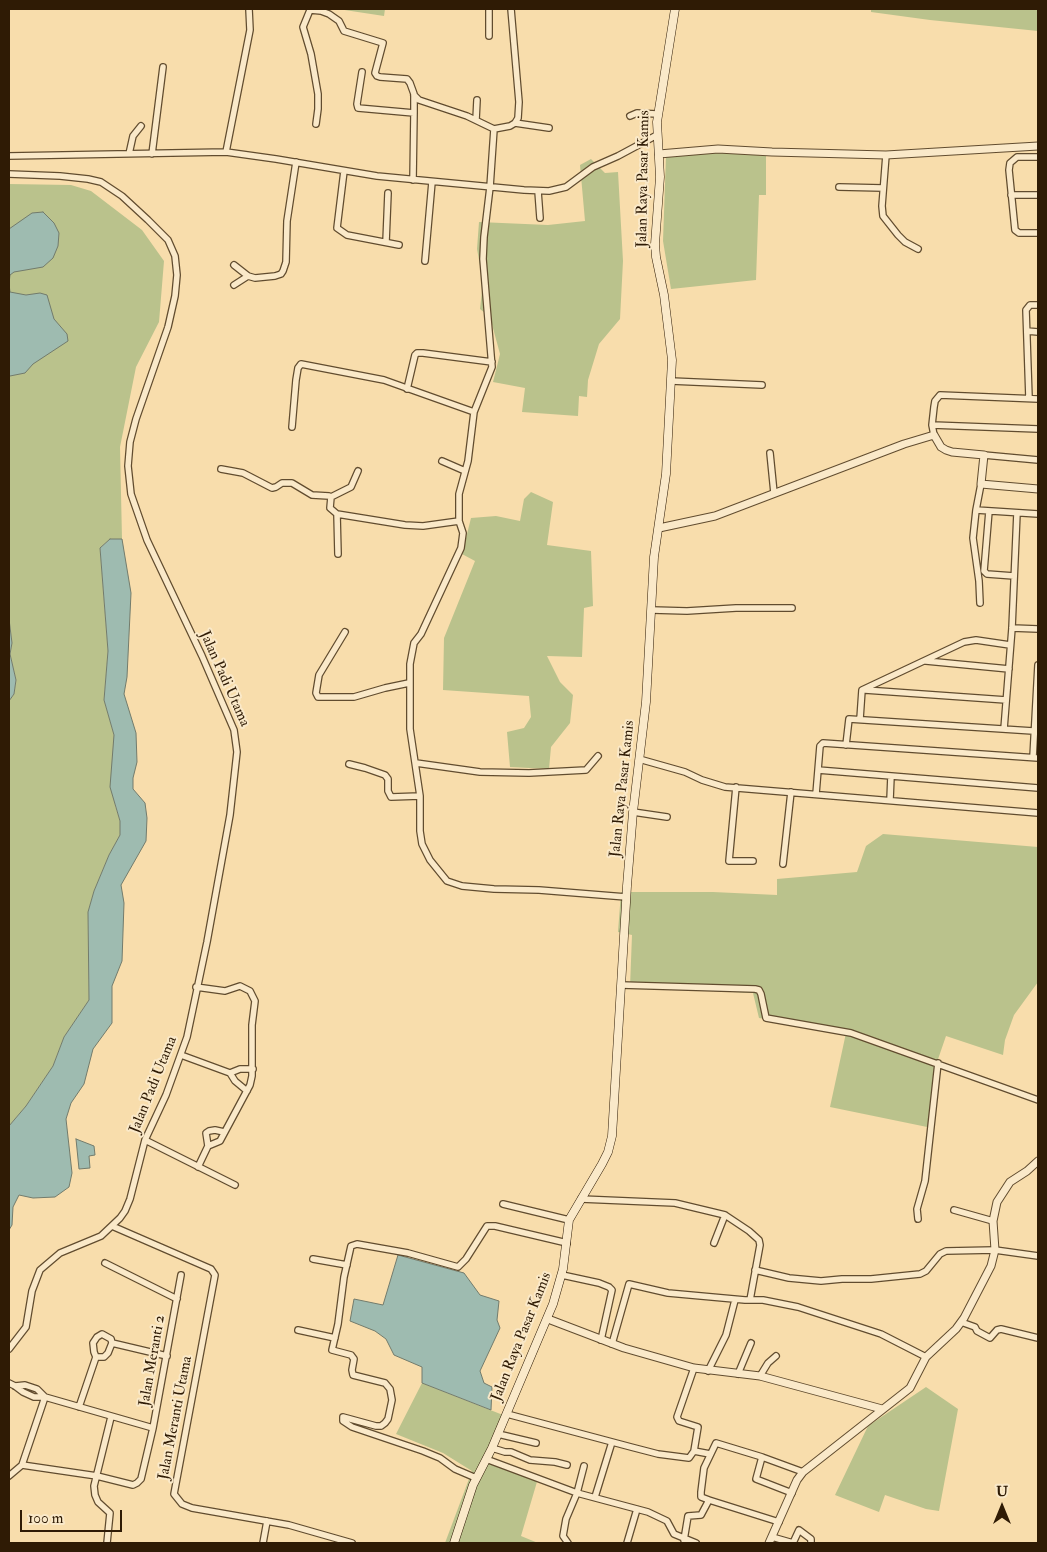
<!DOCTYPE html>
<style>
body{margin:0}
#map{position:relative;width:1047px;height:1552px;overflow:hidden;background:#f8ddac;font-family:"IM FELL Double Pica",serif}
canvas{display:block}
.frame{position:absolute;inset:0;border:10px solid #2f1b05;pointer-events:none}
.north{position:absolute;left:977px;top:1482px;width:50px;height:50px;-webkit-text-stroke:4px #fae9c9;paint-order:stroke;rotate:0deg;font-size:14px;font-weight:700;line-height:20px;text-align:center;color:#2f1b05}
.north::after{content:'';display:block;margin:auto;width:18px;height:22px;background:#2f1b05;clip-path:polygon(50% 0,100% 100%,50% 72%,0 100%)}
.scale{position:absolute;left:20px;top:1510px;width:102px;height:22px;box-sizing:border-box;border:2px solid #2f1b05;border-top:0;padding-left:6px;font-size:15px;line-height:18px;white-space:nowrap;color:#2f1b05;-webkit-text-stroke:4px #fae9c9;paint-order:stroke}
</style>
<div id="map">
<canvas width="1047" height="1552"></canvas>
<div class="frame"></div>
<div class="north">U</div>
<div class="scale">100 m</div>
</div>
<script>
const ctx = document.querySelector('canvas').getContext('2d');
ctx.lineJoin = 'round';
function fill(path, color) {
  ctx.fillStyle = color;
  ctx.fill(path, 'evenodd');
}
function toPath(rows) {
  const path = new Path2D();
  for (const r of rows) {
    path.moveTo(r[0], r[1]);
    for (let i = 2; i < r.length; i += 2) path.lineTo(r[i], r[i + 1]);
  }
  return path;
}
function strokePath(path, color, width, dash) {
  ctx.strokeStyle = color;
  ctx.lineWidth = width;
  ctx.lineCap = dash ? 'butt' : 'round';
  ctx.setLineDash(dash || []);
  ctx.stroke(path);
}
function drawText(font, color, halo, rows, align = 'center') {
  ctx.font = font + ' "IM FELL Double Pica",serif';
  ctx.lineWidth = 4;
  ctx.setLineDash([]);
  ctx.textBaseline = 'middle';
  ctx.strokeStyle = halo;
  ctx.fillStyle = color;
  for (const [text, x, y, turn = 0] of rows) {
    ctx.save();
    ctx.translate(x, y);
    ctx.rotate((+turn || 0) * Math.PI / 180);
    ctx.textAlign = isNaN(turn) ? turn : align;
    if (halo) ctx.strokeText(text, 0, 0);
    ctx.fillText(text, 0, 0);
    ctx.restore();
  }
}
fill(toPath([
 [338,9,385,9,384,16],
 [871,9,1038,9,1038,31,930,20,871,12],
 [713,151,766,156,766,195,759,195,756,280,671,289,663,241,666,156],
 [591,159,605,173,618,172,623,261,620,319,599,344,588,380,587,397,579,396,578,416,522,412,525,388,493,382,500,354,490,317,480,309,483,282,477,249,479,222,548,225,585,221,580,165],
 [9,184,71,185,91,191,142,230,164,261,159,322,136,367,120,447,122,539,110,539,100,548,108,651,104,700,114,735,115,805,120,821,120,835,109,855,94,891,88,912,89,1000,64,1037,53,1066,26,1106,9,1126,9,701,14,694,16,680,10,654,12,643,9,619],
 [531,492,553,502,547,545,591,551,593,606,584,608,582,657,547,656,560,682,573,695,570,723,551,747,549,769,510,767,507,732,524,728,531,717,529,696,443,690,444,638,475,561,462,554,471,518,496,516,520,521,524,499],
 [883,834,1038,847,1038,982,1014,1015,1005,1040,1003,1055,946,1036,936,1065,932,1128,830,1107,846,1033,759,1018,753,993,630,987,632,935,618,932,621,892,713,892,777,895,777,879,857,872,866,846],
 [422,1383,508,1417,492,1459,539,1475,521,1536,538,1543,445,1543,472,1471,443,1453,396,1434],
 [926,1387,958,1409,939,1511,926,1509,885,1495,879,1512,835,1495,868,1426]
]), '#bac28c');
const water = toPath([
 [43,212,54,223,59,233,58,246,53,258,43,267,14,272,10,275,9,284,10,292,26,295,40,293,47,295,54,319,67,334,68,341,33,364,25,373,10,376,9,375,9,229,32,213,43,212],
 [110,539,122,539,131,593,127,677,124,694,136,733,137,762,133,778,133,789,145,803,147,818,146,841,121,885,124,903,122,961,112,986,112,1023,93,1049,84,1084,71,1103,66,1119,72,1173,69,1187,55,1197,33,1198,19,1195,13,1207,12,1225,9,1230,9,1126,26,1106,53,1066,64,1037,89,1000,88,912,94,891,109,855,120,835,120,821,110,787,114,735,104,700,108,651,100,548,110,539],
 [9,619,12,643,10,654,16,680,14,694,9,701,9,619],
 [76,1139,94,1146,95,1155,89,1156,90,1168,79,1169,76,1139],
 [398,1255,464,1273,480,1295,499,1301,497,1320,500,1328,480,1371,484,1383,492,1387,491,1410,422,1383,422,1367,394,1355,386,1339,375,1331,350,1321,354,1299,383,1305,398,1255]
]);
fill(water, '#9ebbb0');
strokePath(water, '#727b6c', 1);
const minor = toPath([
 [489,9,489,36],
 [511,9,519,102,518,118,515,123,510,126,494,129,490,187,484,237,483,259,492,367,474,412,468,461,459,494,459,521,463,533,461,548,421,634,414,643,410,664,410,729,420,796,420,831,422,844,430,860,447,881,462,886,494,889,539,890,626,897],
 [362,72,357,104,358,108,414,113,413,180],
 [414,95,419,100,467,116,494,129],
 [630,116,637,113,657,114],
 [476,120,477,100],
 [515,123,549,128],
 [316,124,318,109,318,94,311,54,303,27,310,10,321,11,329,14,339,21,344,31,383,43,375,73,377,76,380,77,407,79,410,83,414,94,414,113],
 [226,152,250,30,249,9],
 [129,154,133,136,141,126],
 [152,154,163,67],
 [886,155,882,206,883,216,898,235,905,242,918,249],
 [9,156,226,152,276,159,377,176,524,190,549,191,566,187,593,167,618,156,657,135],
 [1038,157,1017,157,1010,163,1009,170,1015,230,1019,233,1038,233],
 [344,171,337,228,347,235,399,245],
 [9,174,60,176,88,179,101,182,122,196,148,220,168,240,175,256,177,275,175,296,168,327,136,419,130,442,128,466,131,494,147,540,202,656,234,730,237,752,230,815,207,942,187,1037,166,1095,145,1140,130,1199,125,1211,120,1218,101,1236,60,1253,40,1270,32,1291,26,1327,9,1349],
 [839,187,883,188],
 [538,191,540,218],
 [1011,195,1038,195],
 [386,242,388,193],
 [425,261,432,182],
 [234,265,248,276,255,278,275,276,281,274,283,271,286,262,287,221,296,162],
 [234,285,248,276],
 [1027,331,1038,332],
 [671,381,762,385],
 [407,389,415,355,417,353,423,353,492,362],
 [1029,398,1026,310,1030,305,1038,305],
 [932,425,1038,429],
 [292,427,296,380,298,368,301,364,384,380,474,412],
 [934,435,932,425,934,407,935,401,940,395,1038,399],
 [770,453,774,493],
 [984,455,1038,460],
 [442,461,465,471],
 [221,469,243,473,272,488,276,487,282,483,292,483,312,495,329,496,331,497,330,508,337,514,405,525,423,526,459,521],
 [331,497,351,487,358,471],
 [976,510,1038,514],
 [989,511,984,571,987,574,1014,576],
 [337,514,338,554],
 [980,603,979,581,973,538,976,510,981,484],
 [652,610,687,611,736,608,792,608],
 [1012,628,1038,629],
 [345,632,319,675,316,693,318,697,354,697,385,688,409,683],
 [926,661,1009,669],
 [865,690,1006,700],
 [860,719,862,690,964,642,976,640,1010,645],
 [1004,729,1012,628,1017,513],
 [846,745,849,719,1033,731],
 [1033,757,1038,665],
 [639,759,685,772,702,780,725,787,1038,813],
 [416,763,480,772,529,773,586,770,598,756],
 [349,764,365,768,385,775,388,779,388,791,391,797,420,796],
 [818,770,1038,788],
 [736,787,729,861,753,861],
 [816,794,820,746,823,743,1038,758],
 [890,800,891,776],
 [633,812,667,817],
 [783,864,791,792],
 [621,985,755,989,759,990,761,994,766,1018,851,1033,1038,1100],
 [196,987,225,991,240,986,250,991,255,1001,252,1025,252,1076,250,1085,220,1141,208,1146,198,1167],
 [181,1055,230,1073],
 [247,1091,235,1081,230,1073,240,1069,253,1069],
 [145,1140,235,1185],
 [208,1146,206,1133,209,1131,215,1130,224,1132],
 [581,1199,675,1203,725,1215,749,1231,759,1240,760,1245,750,1300],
 [503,1204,569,1220],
 [954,1210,993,1221],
 [918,1219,917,1209,925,1181,938,1063],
 [112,1226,211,1269,215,1275,174,1494,182,1504,192,1508,289,1525,352,1543],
 [714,1243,725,1215],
 [313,1259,347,1265],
 [105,1263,177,1299],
 [755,1270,789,1278,821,1281,842,1279,871,1279,920,1274,926,1271,940,1254,946,1251,995,1250,1038,1256],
 [562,1275,599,1283,609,1287,612,1290,601,1340],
 [961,1322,975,1327,977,1331,990,1338,997,1330,1001,1329,1038,1338],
 [298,1330,335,1338],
 [112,1343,108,1353,104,1357,96,1357,94,1352,93,1343,97,1337,102,1334,111,1339,112,1343,167,1356],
 [612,1344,629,1284,668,1293,745,1300,763,1300,798,1307,881,1334,926,1357],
 [708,1371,726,1335,735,1300],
 [738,1374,751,1343],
 [760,1376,768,1363,776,1356],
 [9,1383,15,1386,23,1392,34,1397,45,1397,153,1428],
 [15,1386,25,1385,37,1389,45,1397],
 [79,1407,96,1357],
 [507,1414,631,1447,658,1454,689,1458,694,1451,698,1427,679,1421,677,1417,694,1368],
 [498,1434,536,1443],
 [492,1448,505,1452,511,1452,530,1460,555,1462,567,1465],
 [694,1451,710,1454],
 [762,1457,756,1479,792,1493],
 [486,1459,577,1493,648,1512,667,1521,674,1534,696,1543],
 [22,1465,97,1476,133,1485,137,1483,141,1479,153,1428,181,1275],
 [9,1476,22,1465,45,1397],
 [476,1478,455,1469,440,1458,423,1451,352,1427,343,1421,343,1417,376,1426,381,1426,385,1423,388,1419,392,1400,390,1389,385,1383,353,1375,352,1370,354,1359,351,1355,332,1350,338,1324,344,1277,351,1246,357,1244,408,1253,458,1267,466,1259,487,1226,495,1226,567,1243],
 [595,1497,612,1442],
 [709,1500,701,1497,701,1492,704,1468,716,1443,762,1457,803,1472],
 [772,1537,793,1543,799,1530,811,1539,811,1543],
 [684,1540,688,1516,701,1515,709,1500,779,1522],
 [107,1543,110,1513,98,1502,95,1495,94,1486,111,1417],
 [263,1543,267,1521],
 [568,1543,563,1536,566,1519,577,1493,584,1466],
 [627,1543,637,1509]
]);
const tertiary = toPath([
 [659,154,718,149,772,152,886,155,1038,146],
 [659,528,715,516,904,444,934,435,941,447,946,450,952,452,984,455,981,484,1038,489],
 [548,1319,624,1348,694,1368,760,1376,882,1409],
 [769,1543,797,1480,803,1472,910,1388,926,1357,956,1329,964,1318,991,1266,995,1250,993,1221,997,1202,1010,1182,1027,1171,1038,1161]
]);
const secondary = toPath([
 [454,1543,473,1485,492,1448,553,1304,563,1269,569,1220,602,1164,608,1152,612,1136,627,886,633,812,646,702,654,557,666,474,672,360,664,295,656,257,655,244,660,177,657,122,675,9]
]);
strokePath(minor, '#614c2f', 8);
strokePath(tertiary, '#614c2f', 9);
strokePath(secondary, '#2f1b05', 9);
strokePath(minor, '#fae9c9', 5.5);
strokePath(tertiary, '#fae9c9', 7);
strokePath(secondary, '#fae9c9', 8);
drawText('15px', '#2f1b05', '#fae9c9', [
 ["Jalan Raya Pasar Kamis",644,179,-89],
 ["Jalan Padi Utama",224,679,66],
 ["Jalan Raya Pasar Kamis",623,789,-84],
 ["Jalan Padi Utama",154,1085,-68],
 ["Jalan Raya Pasar Kamis",522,1337,-68],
 ["Jalan Meranti 2",153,1361,-80],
 ["Jalan Meranti Utama",176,1418,-79]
]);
</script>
